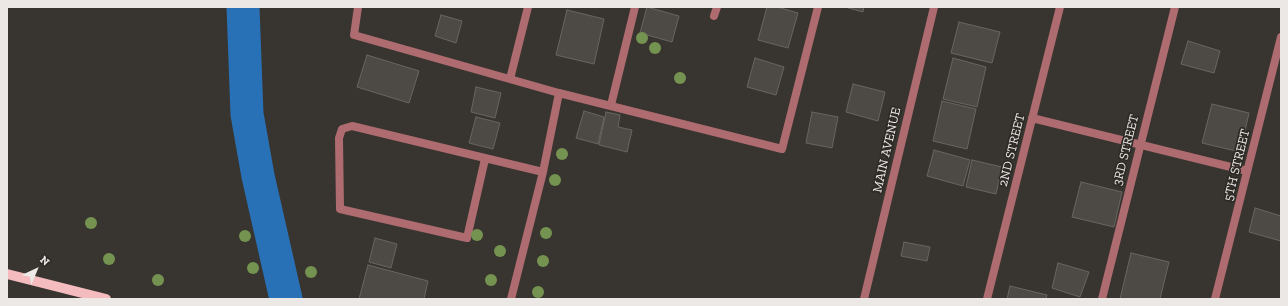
<!DOCTYPE html>
<style>
body{margin:0}
#map{position:relative;width:1288px;height:306px;overflow:hidden;background:#383530;font-family:"Zilla Slab",serif}
canvas{display:block}
.frame{position:absolute;inset:0;border:8px solid #ebe8e6;pointer-events:none}
.north{position:absolute;left:16px;top:250px;width:40px;height:40px;-webkit-text-stroke:3px #2e2b27;paint-order:stroke;rotate:44deg;font-size:11px;font-weight:700;line-height:16px;text-align:center;color:#ebe8e6}
.north::after{content:'';display:block;margin:auto;width:14px;height:18px;background:#ebe8e6;clip-path:polygon(50% 0,100% 100%,50% 72%,0 100%)}
</style>
<div id="map">
<canvas width="1288" height="306"></canvas>
<div class="frame"></div>
<div class="north">N</div>
</div>
<script>
const ctx = document.querySelector('canvas').getContext('2d');
ctx.lineJoin = 'round';
function toPath(rows) {
  const path = new Path2D();
  for (const r of rows) {
    path.moveTo(r[0], r[1]);
    for (let i = 2; i < r.length; i += 2) path.lineTo(r[i], r[i + 1]);
  }
  return path;
}
function strokePath(path, color, width, dash) {
  ctx.strokeStyle = color;
  ctx.lineWidth = width;
  ctx.lineCap = dash ? 'butt' : 'round';
  ctx.setLineDash(dash || []);
  ctx.stroke(path);
}
function fill(path, color) {
  ctx.fillStyle = color;
  ctx.fill(path, 'evenodd');
}
function drawText(font, color, halo, rows, align = 'center') {
  ctx.font = font + ' "Zilla Slab",serif';
  ctx.lineWidth = 3.5;
  ctx.setLineDash([]);
  ctx.textBaseline = 'middle';
  ctx.strokeStyle = halo;
  ctx.fillStyle = color;
  for (const [text, x, y, turn = 0] of rows) {
    ctx.save();
    ctx.translate(x, y);
    ctx.rotate((+turn || 0) * Math.PI / 180);
    ctx.textAlign = isNaN(turn) ? turn : align;
    if (halo) ctx.strokeText(text, 0, 0);
    ctx.fillText(text, 0, 0);
    ctx.restore();
  }
}
strokePath(toPath([
 [243,7,247,114,258,176,286,299]
]), '#2971b6', 33);
const building = toPath([
 [647,7,679,16,672,42,640,33,647,7],
 [767,7,777,7,798,13,788,48,758,40,767,7],
 [845,7,864,7,863,12,845,7],
 [567,10,604,19,594,64,556,55,567,10],
 [441,15,462,21,456,43,435,36,441,15],
 [959,22,1000,32,992,63,951,53,959,22],
 [1188,41,1220,51,1214,73,1181,64,1188,41],
 [367,55,419,71,409,103,357,87,367,55],
 [755,58,784,67,776,95,747,87,755,58],
 [953,58,986,67,977,107,943,99,953,58],
 [853,84,885,92,878,121,846,112,853,84],
 [476,87,501,93,495,118,471,112,476,87],
 [942,101,976,109,967,149,933,141,942,101],
 [1212,104,1249,113,1240,152,1202,143,1212,104],
 [584,111,604,117,598,144,576,138,584,111],
 [606,112,620,115,618,127,632,130,627,152,599,145,606,112],
 [812,112,838,117,832,148,806,143,812,112],
 [476,117,500,123,493,149,469,143,476,117],
 [934,150,970,160,963,186,927,176,934,150],
 [972,160,1002,167,996,194,966,187,972,160],
 [1081,182,1122,192,1114,227,1072,217,1081,182],
 [1255,208,1281,216,1281,241,1249,232,1255,208],
 [375,238,397,244,391,268,369,262,375,238],
 [904,242,930,247,927,261,901,256,904,242],
 [1131,253,1169,262,1160,299,1120,299,1131,253],
 [1058,263,1089,272,1080,297,1052,288,1058,263],
 [368,265,428,281,424,299,359,299,368,265],
 [1010,286,1047,295,1046,299,1007,299,1010,286]
]);
fill(building, '#4d4a45');
strokePath(building, '#696560', 1);
strokePath(toPath([
 [358,7,354,35,559,93,782,149,818,7],
 [714,16,717,7],
 [510,79,528,7],
 [611,105,635,7],
 [1032,118,1247,171],
 [485,159,467,238,340,209,339,138,342,129,352,126,543,172],
 [511,299,543,172,559,93],
 [864,299,934,7],
 [987,299,1060,7],
 [1102,299,1175,7],
 [1215,299,1281,37]
]), '#ae6c70', 8);
strokePath(toPath([
 [7,274,106,299]
]), '#f4bcbe', 10);
ctx.fillStyle = '#759350';
for (const [x, y] of [
 [642,38],
 [655,48],
 [680,78],
 [562,154],
 [555,180],
 [91,223],
 [546,233],
 [477,235],
 [245,236],
 [500,251],
 [109,259],
 [543,261],
 [253,268],
 [311,272],
 [158,280],
 [491,280],
 [538,292]
]) {
  ctx.beginPath();
  ctx.arc(x, y, 6, 0, 2 * Math.PI);
  ctx.fill();
}
drawText('13px', '#ebe8e6', '#2e2b27', [
 ["MAIN AVENUE",887,150,-77],
 ["2ND STREET",1012,150,-76],
 ["3RD STREET",1126,150,-76],
 ["5TH STREET",1237,165,-76]
]);
</script>
